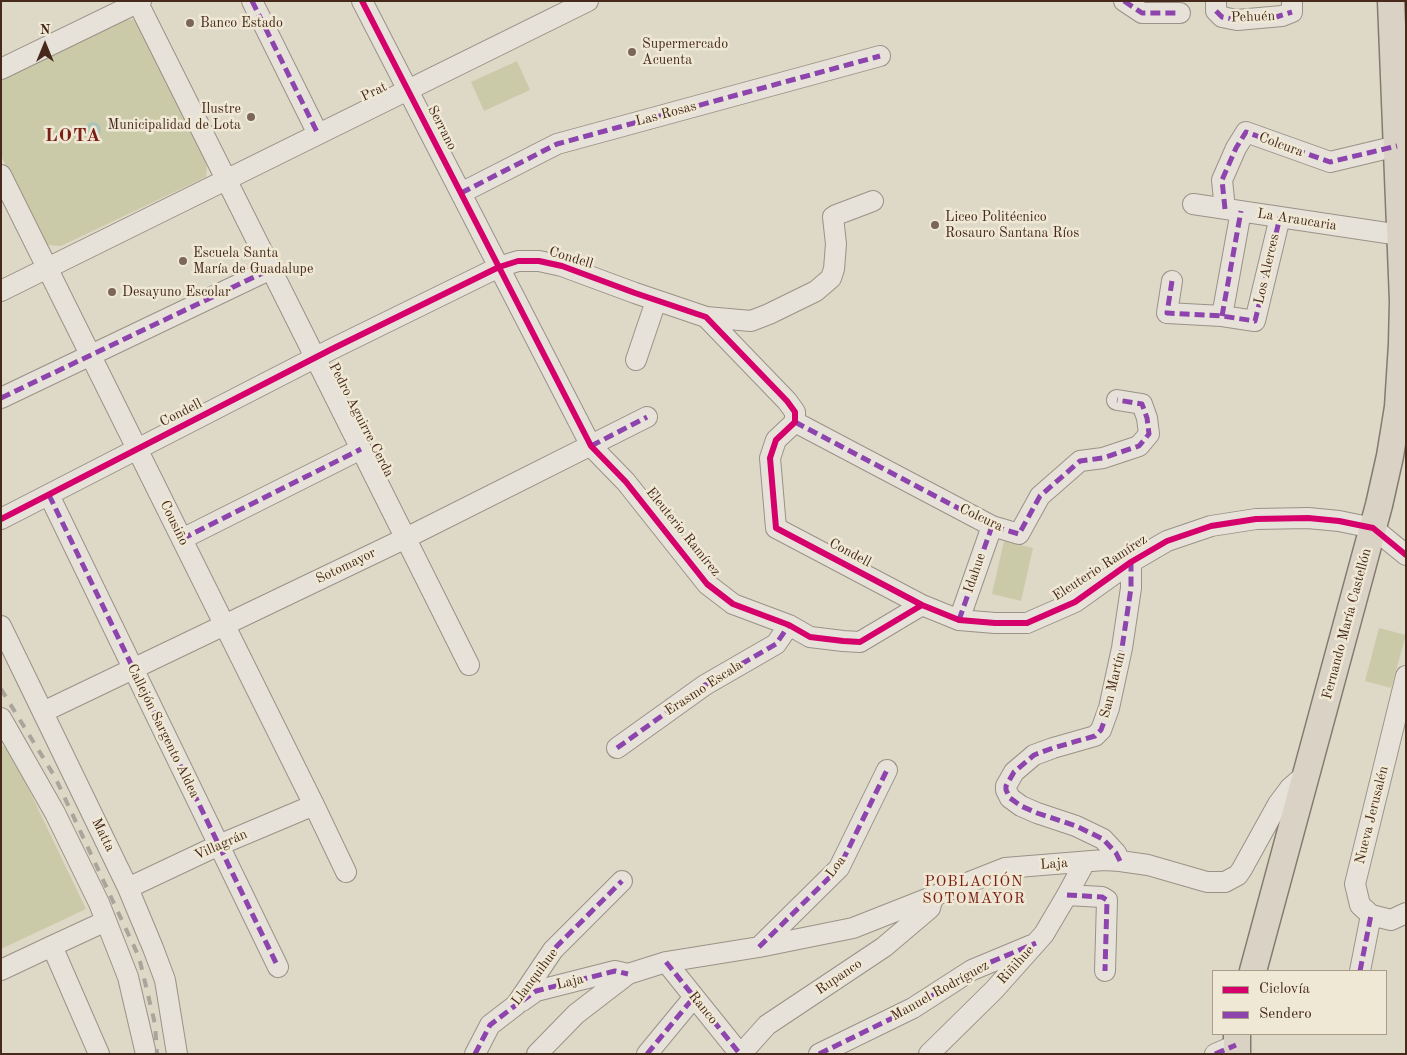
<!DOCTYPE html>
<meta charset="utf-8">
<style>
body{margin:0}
#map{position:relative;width:1407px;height:1055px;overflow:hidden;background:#ded8c7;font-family:"Old Standard TT",serif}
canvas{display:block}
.frame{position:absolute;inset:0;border:2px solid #46291a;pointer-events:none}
.legend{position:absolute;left:1212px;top:970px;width:175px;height:65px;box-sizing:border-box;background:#efe8d5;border:1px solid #ab9c8a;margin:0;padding:6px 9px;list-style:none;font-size:15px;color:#46291a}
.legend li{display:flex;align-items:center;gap:10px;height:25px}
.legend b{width:25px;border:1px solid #ab9c8a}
.north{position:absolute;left:20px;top:20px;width:50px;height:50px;-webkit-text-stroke:4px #efe8d5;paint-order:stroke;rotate:0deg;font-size:14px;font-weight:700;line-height:20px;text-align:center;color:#46291a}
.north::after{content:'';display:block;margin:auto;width:18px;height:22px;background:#46291a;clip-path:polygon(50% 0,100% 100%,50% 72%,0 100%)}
</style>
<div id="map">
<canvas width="1407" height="1055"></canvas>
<div class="frame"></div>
<ul class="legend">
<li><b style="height:6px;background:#d6006c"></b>Ciclovía</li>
<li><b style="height:6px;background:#8e44ad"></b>Sendero</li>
</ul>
<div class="north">N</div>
</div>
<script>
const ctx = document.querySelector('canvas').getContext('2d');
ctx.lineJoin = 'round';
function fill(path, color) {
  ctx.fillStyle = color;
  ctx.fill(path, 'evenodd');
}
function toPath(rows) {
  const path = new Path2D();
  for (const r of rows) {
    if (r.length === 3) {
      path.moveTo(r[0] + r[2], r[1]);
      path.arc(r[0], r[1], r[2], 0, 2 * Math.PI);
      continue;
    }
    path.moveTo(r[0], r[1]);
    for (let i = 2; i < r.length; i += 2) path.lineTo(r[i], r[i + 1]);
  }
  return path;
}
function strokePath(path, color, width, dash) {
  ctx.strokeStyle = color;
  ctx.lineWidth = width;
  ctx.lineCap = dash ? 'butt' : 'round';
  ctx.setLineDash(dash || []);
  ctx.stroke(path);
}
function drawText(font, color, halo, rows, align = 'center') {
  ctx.font = font + ' "Old Standard TT",serif';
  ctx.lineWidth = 5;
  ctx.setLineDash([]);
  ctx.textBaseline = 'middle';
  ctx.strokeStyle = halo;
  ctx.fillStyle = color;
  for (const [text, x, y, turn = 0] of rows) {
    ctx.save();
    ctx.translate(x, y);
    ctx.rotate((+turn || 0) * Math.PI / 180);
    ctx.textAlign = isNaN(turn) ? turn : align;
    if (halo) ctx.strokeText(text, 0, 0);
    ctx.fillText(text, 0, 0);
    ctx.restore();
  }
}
fill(toPath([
 [136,19,207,165,206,177,61,246,46,245,1,156,1,79,120,21],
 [517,61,530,90,484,111,471,82],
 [1004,541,1033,548,1021,601,992,594],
 [1379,628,1406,635,1391,688,1365,681],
 [7,744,86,909,1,949,1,747]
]), '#cbcaa8');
fill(toPath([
 [93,130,8]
]), '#acc4b7');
const minor = toPath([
 [252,1,318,134],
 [362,1,591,446,626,482,707,584,733,604,789,625,810,637,843,641,860,642,922,605,959,620,995,623,1027,623,1075,602,1131,562,1167,541,1211,526,1256,519,1308,518,1339,521,1373,528,1406,555],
 [1124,1,1142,13,1180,13],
 [1216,1,1216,11,1222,17,1237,20,1282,16,1292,12,1292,1],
 [138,3,469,665],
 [1,69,141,1],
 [1,175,314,805,346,872],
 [461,193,557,144,880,56],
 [1193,204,1400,235],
 [1225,209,1222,180,1236,148,1246,132,1330,162,1397,146],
 [1172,281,1167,313,1222,316,1255,321,1280,217],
 [1,291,588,1],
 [1222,316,1241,211],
 [706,317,751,321,769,314,816,291,831,278,834,269,836,244,833,217,836,215,873,201],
 [636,360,656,301],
 [1,398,271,269],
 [795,422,992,526,1019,534,1040,496,1080,461,1103,458,1139,446,1149,434,1147,418,1142,404,1117,400],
 [49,495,278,967],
 [1,519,332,349,499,267,518,261,539,261,562,266,635,293,706,317,787,401,795,412,795,422,776,440,770,458,776,528,922,605],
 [182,539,361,449],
 [959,620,992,526],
 [1,626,128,888,153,948,165,980,177,1054],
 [1406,676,1355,884,1360,905,1371,915,1391,920,1406,913],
 [43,712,406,538,647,417],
 [1,718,55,813,99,903,128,977,146,1054],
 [617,748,705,685,776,644,789,625],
 [1120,861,1116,853,1103,839,1076,826,1037,813,1021,806,1010,798,1006,790,1006,786,1014,772,1034,755,1053,748,1095,736,1101,730,1109,708,1122,648,1131,588,1131,562],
 [128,888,219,845,314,805],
 [1067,895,1102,897,1107,900,1105,971],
 [52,946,106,921],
 [759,947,839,868,887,770],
 [666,962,740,1054],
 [1,970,52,946,99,1054],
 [1360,971,1371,915],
 [522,1001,536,991,615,971,628,974],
 [475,1054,490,1025,516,1005,553,950,622,881],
 [537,1054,576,1014,628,974,666,962,759,947,853,928,1005,868,1104,860,1120,861,1148,865,1207,882,1225,882,1238,875,1242,869,1278,804,1290,788,1306,774],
 [647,1054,694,997],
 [741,1054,767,1025,884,947,930,908,933,897],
 [819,1054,913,1008,972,970,1032,945],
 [929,1054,994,990,1044,934,1067,895,1085,862],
 [1215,1054,1236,1045]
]);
const major = toPath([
 [1253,971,1379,505,1390,456,1398,407,1402,344,1403,301,1391,1],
 [1237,1054,1237,1034]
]);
strokePath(minor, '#999286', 22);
strokePath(major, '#837a70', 29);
strokePath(minor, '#e6e2da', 20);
strokePath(major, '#dad3c5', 26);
strokePath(toPath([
 [1,689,55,777,139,957,155,1024,157,1054]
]), '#a9a49c', 4, [9, 9]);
strokePath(toPath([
 [252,1,318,134],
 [1124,1,1142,13,1180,13],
 [1216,11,1222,17,1237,20,1276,17,1292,12],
 [461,193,557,144,880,56],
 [1225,209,1222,180,1236,148,1246,132,1330,162,1397,146],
 [1172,281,1167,313,1222,316,1255,321,1280,217],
 [1222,316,1241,211],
 [1,398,271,269],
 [795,422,992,526,1019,534,1040,496,1080,461,1103,458,1139,446,1149,434,1147,418,1142,404,1117,400],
 [591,446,647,417],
 [49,495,278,967],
 [182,539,361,449],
 [959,620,992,526],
 [617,748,705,685,776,644,789,625],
 [1120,861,1116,853,1103,839,1076,826,1037,813,1021,806,1010,798,1006,790,1006,786,1014,772,1034,755,1053,748,1095,736,1101,730,1109,708,1122,648,1131,588,1131,562],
 [1067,895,1102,897,1107,900,1105,971],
 [759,947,839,868,887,770],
 [666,962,740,1054],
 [1360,971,1371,915],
 [522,1001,536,991,615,971,628,974],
 [475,1054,490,1025,516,1005,553,950,622,881],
 [647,1054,694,997],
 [819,1054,913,1008,972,970,1036,943],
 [1215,1054,1236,1045]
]), '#8e44ad', 5, [10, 5]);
strokePath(toPath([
 [362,1,591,446,626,482,707,584,733,604,789,625,810,637,843,641,860,642,922,605,959,620,995,623,1027,623,1075,602,1131,562,1167,541,1211,526,1256,519,1308,518,1339,521,1373,528,1406,555],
 [1,519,332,349,499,267,518,261,539,261,562,266,635,293,706,317,787,401,795,412,795,422,776,440,770,458,776,528,922,605]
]), '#d6006c', 6);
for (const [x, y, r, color] of [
 [190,23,5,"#7b6657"],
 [632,52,5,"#7b6657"],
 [251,117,5,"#7b6657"],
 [935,225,5,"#7b6657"],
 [183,261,5,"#7b6657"],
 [112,292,5,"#7b6657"]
]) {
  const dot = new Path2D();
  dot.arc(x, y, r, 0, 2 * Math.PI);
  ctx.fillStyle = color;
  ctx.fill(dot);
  strokePath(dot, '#efe8d5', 2);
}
drawText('14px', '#46291a', '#efe8d5', [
 ["Pehuén",1253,17,-2],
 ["Prat",374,92,-26],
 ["Las Rosas",666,114,-15],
 ["Serrano",442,128,63],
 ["Colcura",1281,145,20],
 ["La Araucaria",1297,220,9],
 ["Condell",571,258,17],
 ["Los Alerces",1267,269,-77],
 ["Condell",181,413,-27],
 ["Pedro Aguirre Cerda",361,420,63],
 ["Colcura",981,518,25],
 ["Cousiño",174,523,64],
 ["Eleuterio Ramírez",683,532,51],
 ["Condell",850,553,28],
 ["Sotomayor",346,566,-26],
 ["Eleuterio Ramírez",1100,568,-33],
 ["Idahue",975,573,-71],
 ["Fernando María Castellón",1347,624,-75],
 ["San Martín",1113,685,-76],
 ["Erasmo Escala",704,688,-33],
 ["Callejón Sargento Aldea",163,731,64],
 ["Nueva Jerusalén",1372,815,-76],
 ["Matta",103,835,64],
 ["Villagrán",221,845,-24],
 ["Laja",1054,864,-4],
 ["Loa",836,867,-53],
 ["Riñihue",1016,965,-48],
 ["Llanquihue",535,977,-53],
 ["Rupanco",839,977,-34],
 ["Laja",570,982,-14],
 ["Manuel Rodríguez",940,991,-29],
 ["Ranco",703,1008,51]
]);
drawText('14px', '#46291a', '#efe8d5', [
 ["Banco Estado",200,23],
 ["Supermercado",642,44],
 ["Acuenta",642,60],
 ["Ilustre",241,109,"right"],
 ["Municipalidad de Lota",241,125,"right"],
 ["Liceo Politécnico",945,217],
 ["Rosauro Santana Ríos",945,233],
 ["Escuela Santa",193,253],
 ["María de Guadalupe",193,269],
 ["Desayuno Escolar",122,292]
], 'left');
ctx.letterSpacing = '1px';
drawText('15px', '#7a1f14', '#efe8d5', [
 ["POBLACIÓN",974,882],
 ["SOTOMAYOR",974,899]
]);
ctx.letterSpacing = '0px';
ctx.letterSpacing = '1px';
drawText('bold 19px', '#7a1f14', '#efe8d5', [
 ["LOTA",73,136]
]);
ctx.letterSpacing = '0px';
</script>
